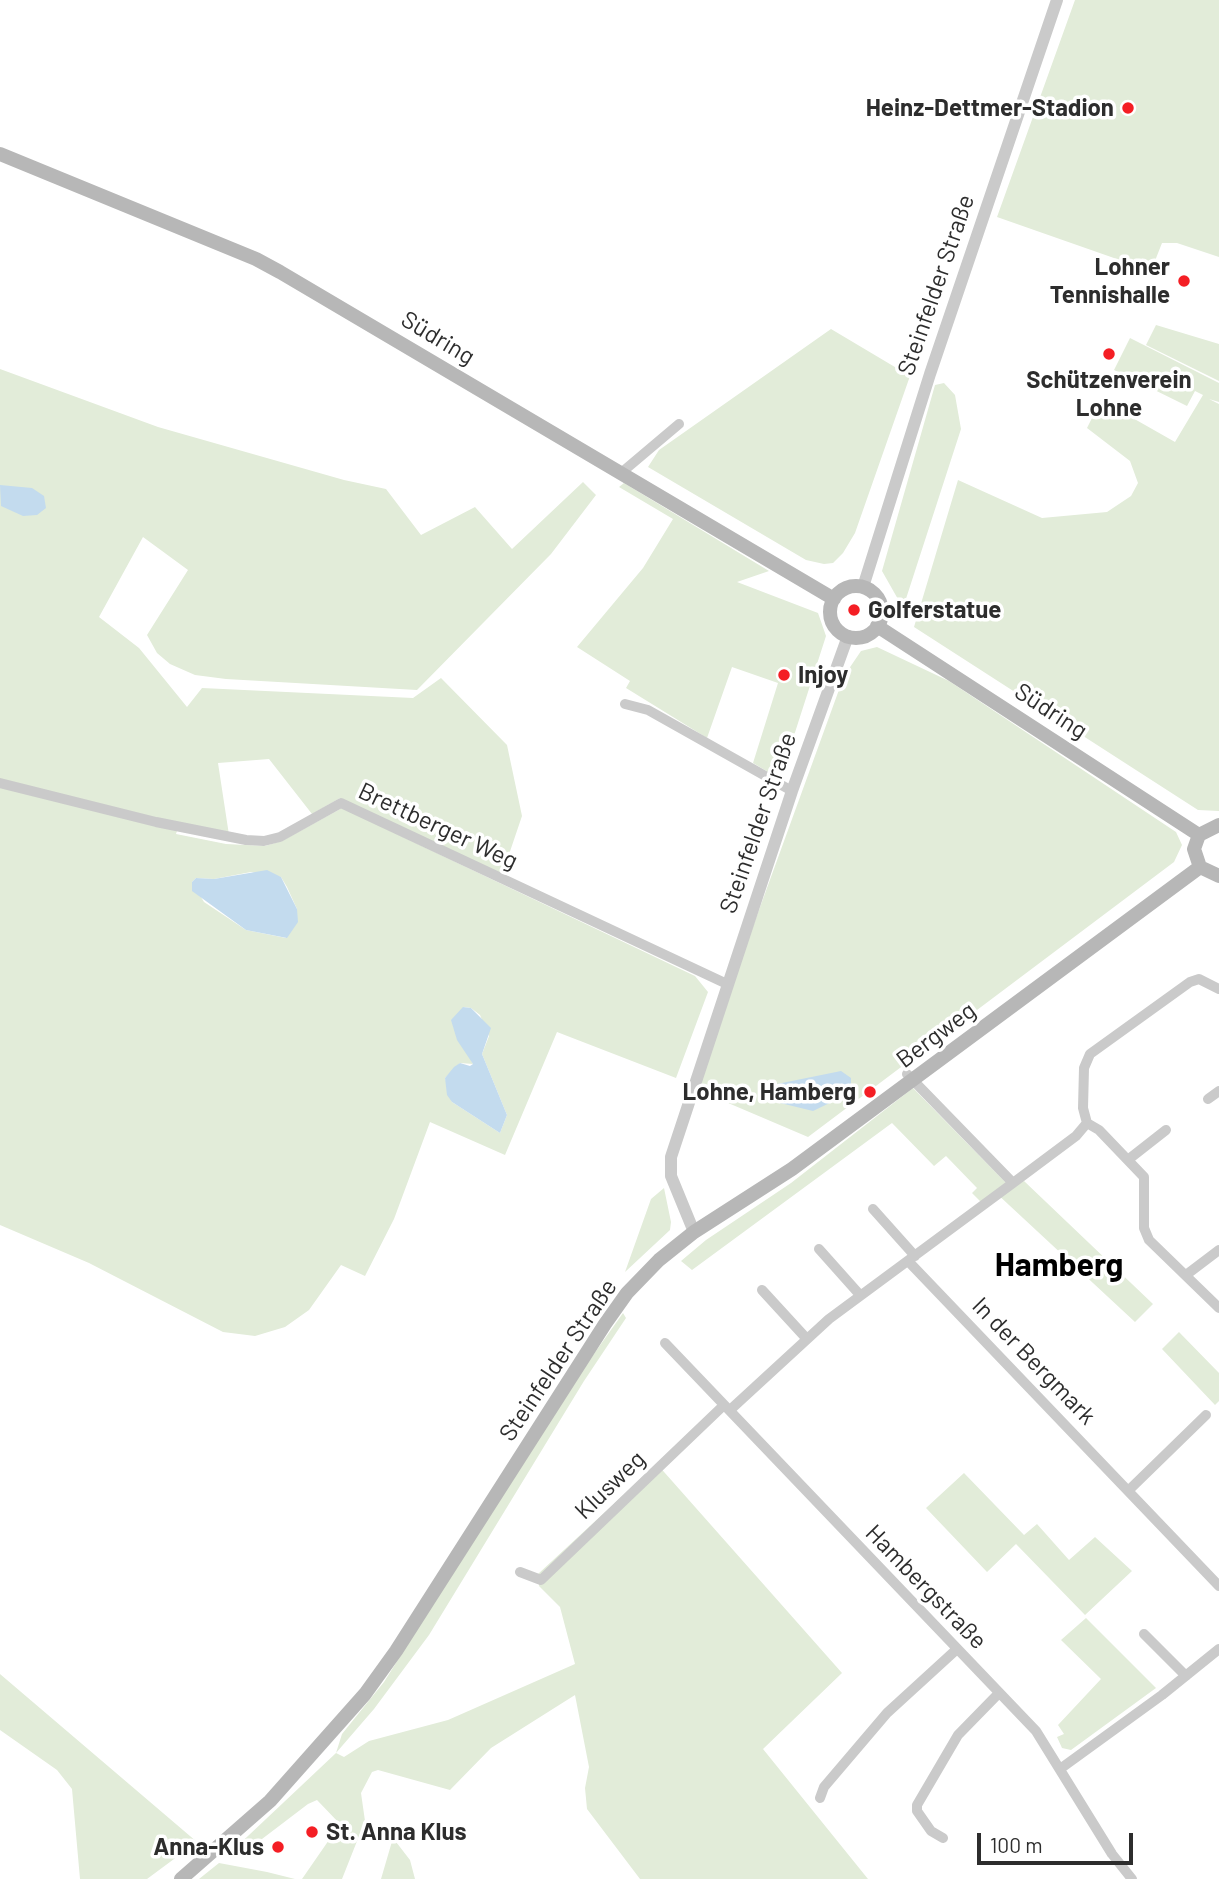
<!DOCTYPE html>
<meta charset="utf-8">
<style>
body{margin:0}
#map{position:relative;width:1219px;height:1879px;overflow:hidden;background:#fff;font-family:Barlow,sans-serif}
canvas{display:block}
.scale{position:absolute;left:977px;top:1833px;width:156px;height:32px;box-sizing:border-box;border:4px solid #2d2d2d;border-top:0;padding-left:9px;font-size:21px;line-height:24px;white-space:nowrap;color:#2d2d2d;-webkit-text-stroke:5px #fff;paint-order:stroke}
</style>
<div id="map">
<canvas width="1219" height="1879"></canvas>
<div class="scale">100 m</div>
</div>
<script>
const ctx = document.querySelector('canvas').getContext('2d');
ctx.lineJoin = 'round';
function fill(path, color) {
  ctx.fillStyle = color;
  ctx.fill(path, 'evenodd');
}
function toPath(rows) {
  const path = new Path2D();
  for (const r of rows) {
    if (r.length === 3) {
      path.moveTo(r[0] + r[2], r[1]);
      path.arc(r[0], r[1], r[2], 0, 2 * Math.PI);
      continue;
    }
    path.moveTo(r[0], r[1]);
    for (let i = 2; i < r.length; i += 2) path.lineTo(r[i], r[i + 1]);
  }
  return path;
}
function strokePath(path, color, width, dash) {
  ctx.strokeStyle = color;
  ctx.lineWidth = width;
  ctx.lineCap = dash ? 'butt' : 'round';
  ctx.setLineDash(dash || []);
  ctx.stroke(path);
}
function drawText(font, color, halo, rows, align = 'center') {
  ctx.font = font + ' Barlow,sans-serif';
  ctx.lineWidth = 7;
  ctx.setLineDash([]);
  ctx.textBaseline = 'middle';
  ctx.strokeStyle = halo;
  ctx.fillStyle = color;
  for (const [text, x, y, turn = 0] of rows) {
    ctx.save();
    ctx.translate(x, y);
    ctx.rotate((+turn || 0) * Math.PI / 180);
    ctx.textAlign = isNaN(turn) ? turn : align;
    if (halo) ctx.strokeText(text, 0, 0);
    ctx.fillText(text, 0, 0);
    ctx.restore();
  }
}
fill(toPath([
 [1075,0,1219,0,1219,257,1177,243,1162,243,1151,271,997,217],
 [1156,325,1219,344,1219,381,1146,345],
 [831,329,910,376,855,533,843,553,833,563,824,564,806,560,648,467,659,450],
 [1130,338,1219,383,1219,402,1209,399,1219,404,1219,811,1198,810,914,627,958,480,1042,518,1107,512,1131,496,1138,483,1130,461,1087,428,1101,400,1175,442,1203,395,1195,391,1187,406,1114,370],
 [0,369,158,427,344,480,386,489,421,535,475,507,512,549,583,482,596,495,551,554,417,690,226,679,195,675,170,664,157,653,147,635,188,570,143,537,99,617,139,648,187,707,202,688,413,698,441,678,507,745,522,816,502,875,340,798,312,814,269,759,218,763,229,835,179,824,176,834,226,844,265,846,282,841,342,808,695,976,708,992,676,1078,557,1032,505,1155,430,1122,394,1219,365,1276,341,1265,309,1310,285,1327,255,1336,223,1332,89,1263,0,1225],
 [251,872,281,877,287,887,297,909,286,938,246,930,204,902,192,882,196,878,214,879],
 [463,1007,471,1008,480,1015,489,1036,482,1054,507,1115,500,1133,452,1102,445,1078,460,1063,473,1064,466,1049],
 [944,383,955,395,961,429,903,608,882,571,935,385],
 [624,483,769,571,737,582,818,613,826,636,780,779,753,763,778,683,732,667,707,738,626,688,630,681,577,647,643,568,673,519,619,487],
 [877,647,949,681,1176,832,1182,845,1174,862,808,1137,707,1094,701,1082,735,976,844,676,861,651],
 [913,1088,1011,1188,1024,1181,1153,1304,1135,1322,995,1192,981,1202,972,1193,977,1188,946,1156,934,1166,892,1123,692,1270,681,1261,706,1240,791,1183],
 [664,1188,671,1222,670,1230,625,1272,651,1199],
 [623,1313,626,1318,584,1381,429,1635,374,1709,336,1753,344,1757,369,1741,448,1720,575,1664,560,1607,539,1586,538,1574,657,1464,842,1673,763,1749,868,1879,640,1879,587,1809,585,1788,589,1767,575,1695,491,1748,450,1790,378,1770,372,1772,361,1793,365,1821,342,1879,302,1879,340,1824,317,1800,308,1804,241,1855,231,1852,336,1753,342,1734,384,1682,564,1396],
 [1179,1332,1219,1373,1219,1401,1215,1405,1162,1349],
 [964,1473,1024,1535,1037,1524,1069,1560,1095,1537,1132,1571,1085,1615,1016,1544,987,1572,926,1508],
 [1086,1618,1156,1688,1071,1750,1062,1748,1057,1737,1064,1734,1058,1725,1101,1679,1061,1640],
 [0,1675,0,1674,197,1842,147,1879,80,1879,72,1789,57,1770,0,1730],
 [393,1838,410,1860,415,1879,381,1879],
 [219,1863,267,1872,295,1879,199,1879]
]), '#e2ecd9');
fill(toPath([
 [0,485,32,488,44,496,46,508,37,515,23,516,1,506],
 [267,870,281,877,297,909,298,922,287,938,246,930,192,891,192,882,196,878,214,879],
 [463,1007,471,1008,491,1028,482,1054,507,1115,500,1133,452,1102,447,1095,445,1078,454,1067,460,1063,470,1066,473,1064,457,1040,451,1020],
 [841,1071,851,1078,851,1085,840,1098,813,1111,776,1102,773,1094,777,1084]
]), '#c3dbee');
strokePath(toPath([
 [621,473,679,424],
 [625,704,648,710,792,791],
 [0,783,156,822,246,840,264,841,280,837,341,803,727,984],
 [907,1074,1013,1183,1076,1136,1087,1123,1083,1108,1084,1068,1090,1054,1190,982,1199,979,1219,989],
 [1208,1099,1219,1091],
 [1087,1123,1099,1130,1144,1177,1144,1228,1149,1240,1219,1308],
 [1129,1159,1166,1130],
 [873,1209,915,1256],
 [819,1249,860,1295],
 [908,1261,1219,1586],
 [1186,1275,1219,1250],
 [762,1290,806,1338],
 [665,1343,1036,1731,1112,1854,1132,1879],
 [730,1410,829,1319,1013,1183],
 [1129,1490,1206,1415],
 [520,1572,541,1580,724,1405],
 [1144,1634,1186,1676],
 [1060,1769,1162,1695,1219,1649],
 [820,1798,824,1787,887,1713,957,1649],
 [943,1838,931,1831,917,1811,917,1805,958,1735,999,1693]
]), '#cacaca', 10);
strokePath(toPath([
 [863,587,930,374,1057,0],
 [694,1232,671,1176,671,1157,792,791,848,636]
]), '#cacaca', 12);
strokePath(toPath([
 [0,154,256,259,280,272,834,599],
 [856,612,26],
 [877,626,1199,835],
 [1219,825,1199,835,1194,849,1200,867,1219,876],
 [181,1879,270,1801,365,1694,396,1651,605,1324,627,1293,659,1260,694,1232,792,1169,1200,867]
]), '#b7b7b7', 14);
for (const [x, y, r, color] of [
 [1128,108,7,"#f41e24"],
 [1184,281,7,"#f41e24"],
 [1109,354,7,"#f41e24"],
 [854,610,7,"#f41e24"],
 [784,675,7,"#f41e24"],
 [870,1092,7,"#f41e24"],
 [312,1832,7,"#f41e24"],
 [278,1847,7,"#f41e24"]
]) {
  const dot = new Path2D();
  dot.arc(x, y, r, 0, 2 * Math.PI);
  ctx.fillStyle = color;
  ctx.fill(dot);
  strokePath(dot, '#fff', 2.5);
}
drawText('bold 24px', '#2d2d2d', '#fff', [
 ["Heinz-Dettmer-Stadion",1114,108],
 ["Lohner",1170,267],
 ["Tennishalle",1170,295],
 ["Schützenverein",1109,380,"center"],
 ["Lohne",1109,408,"center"],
 ["Golferstatue",868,610,"left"],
 ["Injoy",798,675,"left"],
 ["Lohne, Hamberg",856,1092],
 ["St. Anna Klus",326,1832,"left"],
 ["Anna-Klus",264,1847]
], 'right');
drawText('24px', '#2d2d2d', '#fff', [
 ["Steinfelder Straße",936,285,-71],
 ["Südring",438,338,31],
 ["Südring",1051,711,33],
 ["Steinfelder Straße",758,823,-71],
 ["Brettberger Weg",438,826,25],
 ["Bergweg",936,1035,-37],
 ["Steinfelder Straße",558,1360,-56],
 ["In der Bergmark",1034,1361,46],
 ["Klusweg",610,1485,-44],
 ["Hambergstraße",926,1587,46]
]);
drawText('bold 32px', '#000', '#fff', [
 ["Hamberg",1059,1265]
]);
</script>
